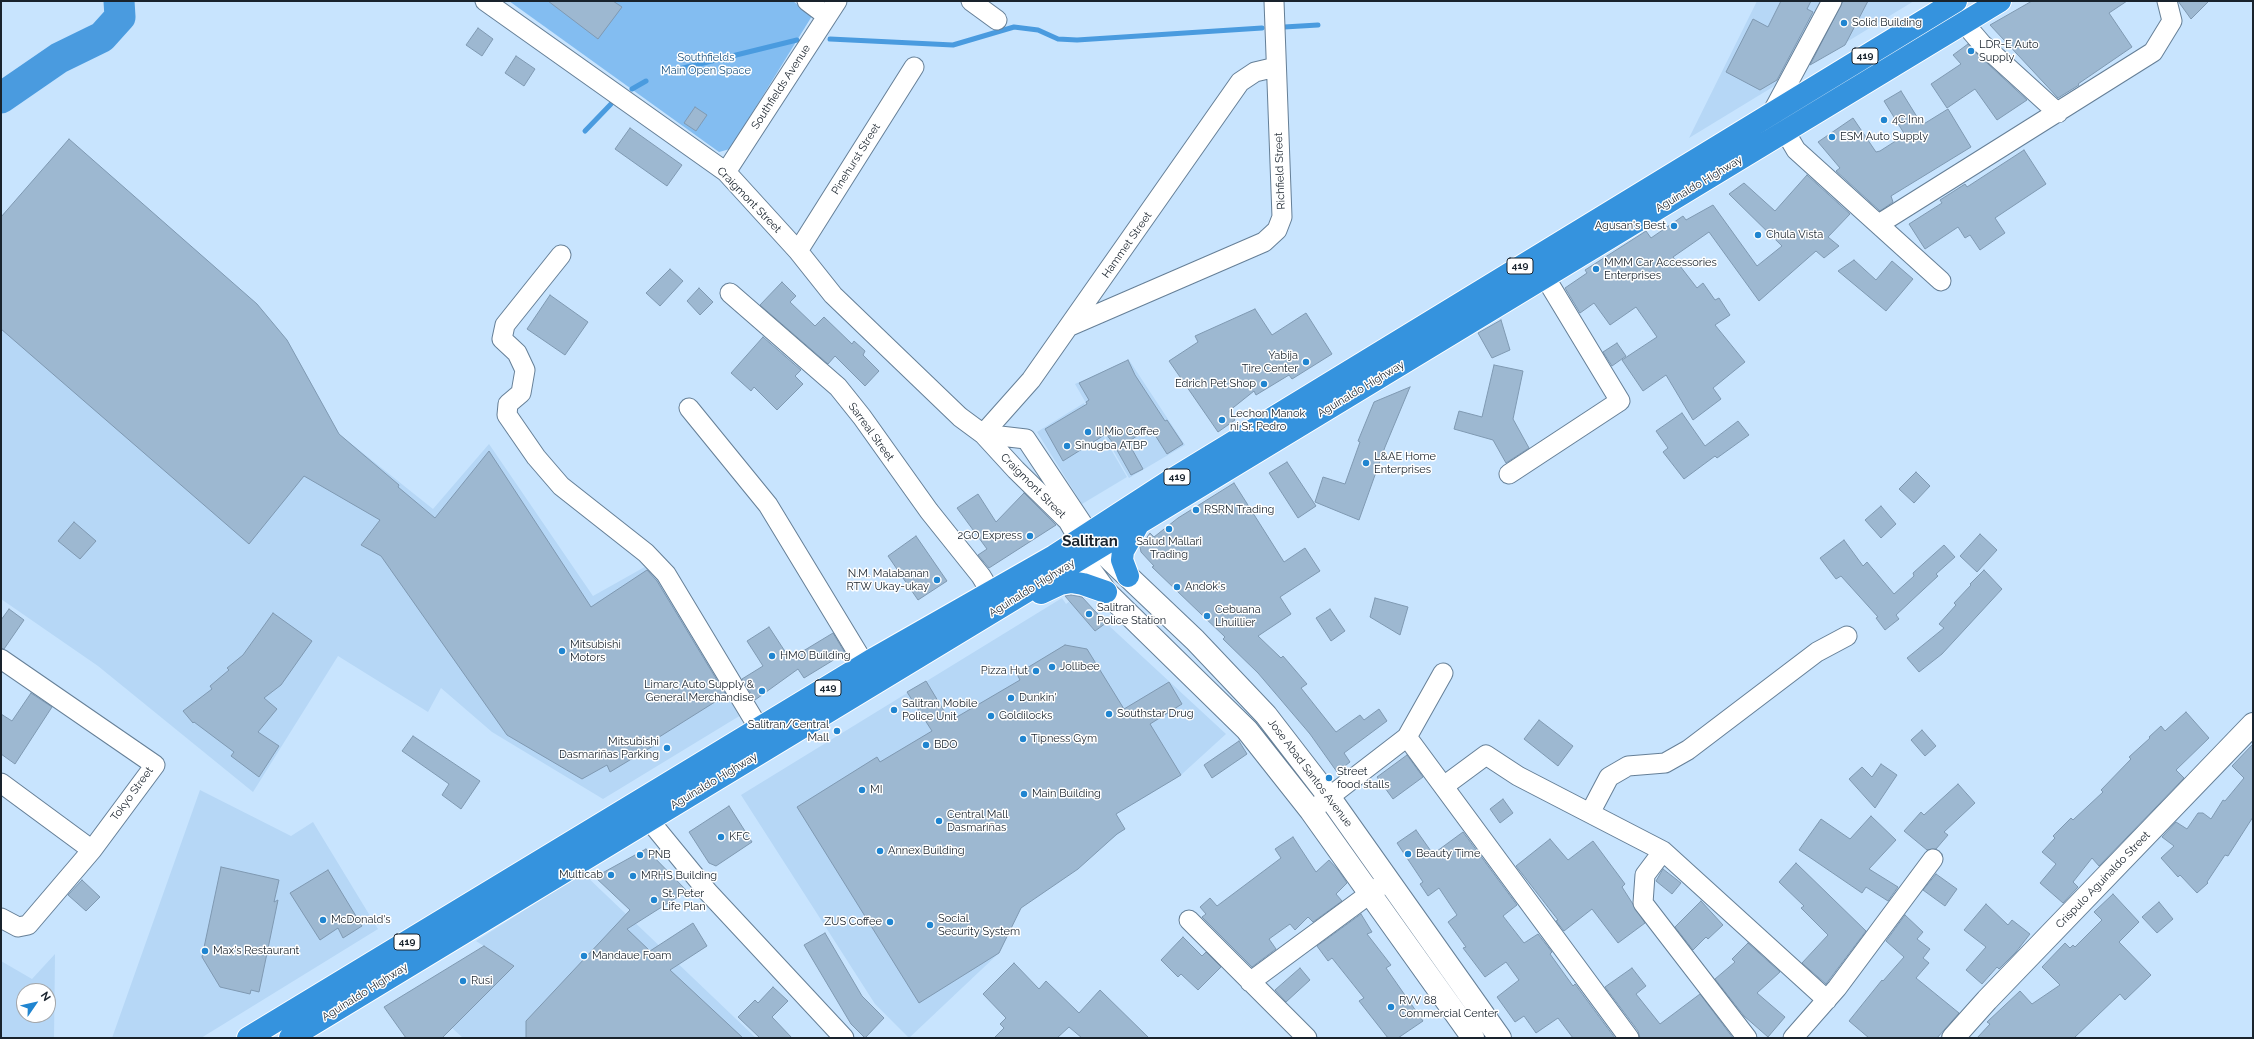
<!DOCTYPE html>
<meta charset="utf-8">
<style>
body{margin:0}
#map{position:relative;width:2254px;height:1039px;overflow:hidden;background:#c8e4fe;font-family:Raleway,sans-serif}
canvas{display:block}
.frame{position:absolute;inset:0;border:2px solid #19232d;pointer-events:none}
.north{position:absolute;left:16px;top:983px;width:40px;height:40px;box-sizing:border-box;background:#fff;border:1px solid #a3a7ab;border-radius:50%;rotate:56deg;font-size:11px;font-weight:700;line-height:16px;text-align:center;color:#19232d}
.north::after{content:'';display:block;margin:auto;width:14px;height:18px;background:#2085d0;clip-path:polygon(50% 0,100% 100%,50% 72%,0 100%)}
</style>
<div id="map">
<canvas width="2254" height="1039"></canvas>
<div class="frame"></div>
<div class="north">N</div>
</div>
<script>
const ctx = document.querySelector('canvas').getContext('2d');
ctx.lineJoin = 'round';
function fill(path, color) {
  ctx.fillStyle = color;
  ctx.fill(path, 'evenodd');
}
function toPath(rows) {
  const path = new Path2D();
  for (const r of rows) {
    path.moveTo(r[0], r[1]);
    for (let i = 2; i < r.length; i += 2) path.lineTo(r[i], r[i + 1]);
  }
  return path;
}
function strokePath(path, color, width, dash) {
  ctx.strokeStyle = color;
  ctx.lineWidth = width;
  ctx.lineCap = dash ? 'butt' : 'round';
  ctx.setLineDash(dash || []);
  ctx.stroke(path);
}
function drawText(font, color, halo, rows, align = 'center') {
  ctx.font = font + ' Raleway,sans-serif';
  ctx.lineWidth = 3;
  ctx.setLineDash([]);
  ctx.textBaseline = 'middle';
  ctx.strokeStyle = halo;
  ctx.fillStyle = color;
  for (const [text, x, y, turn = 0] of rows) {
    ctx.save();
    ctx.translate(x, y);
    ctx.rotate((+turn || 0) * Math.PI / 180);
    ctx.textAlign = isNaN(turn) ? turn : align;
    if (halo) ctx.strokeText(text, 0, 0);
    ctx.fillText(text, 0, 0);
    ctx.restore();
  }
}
fill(toPath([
 [1757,1,1914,1,1689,138],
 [69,139,257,304,287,340,339,434,433,509,489,444,593,596,650,564,746,712,603,799,492,732,441,688,428,712,338,656,253,792,98,666,1,599,1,217],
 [1129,360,1185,445,1129,478,1075,384],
 [1084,403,1127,477,1082,504,1037,432],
 [1062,598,1066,604,1070,601,1095,631,1106,623,1226,734,1181,775,1116,814,1125,829,1021,908,999,953,909,1038,875,1004,741,795],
 [200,790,291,836,313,822,378,929,201,1038,112,1038],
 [583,873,756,1038,463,1038,452,1028,514,966,476,941],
 [55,954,54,1038,1,1038,1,961,32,979],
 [24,991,48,991,48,1015,24,1015]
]), '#b6d7f6');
fill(toPath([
 [509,1,793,1,812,16,730,149,719,152]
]), '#83bdf1');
strokePath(toPath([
 [1284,27,1318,25],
 [830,39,953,45,1014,27,1038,30,1058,39,1077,40,1262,28],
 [667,72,797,40],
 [632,89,646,81],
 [585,131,611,104]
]), '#4a9bdf', 5);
strokePath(toPath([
 [1,98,59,58,102,37,120,17,119,1]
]), '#4a9bdf', 31);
const building = toPath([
 [548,1,613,1,622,7,598,39,548,1],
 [1781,1,1811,1,1807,9,1813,12,1777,80,1760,90,1726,72,1753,19,1768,27,1781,1],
 [1843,1,1868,1,1845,45,1810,65,1843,1],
 [2032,1,2127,1,2109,13,2132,47,2078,84,2079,85,2058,98,1990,25,2032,1],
 [2178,1,2209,1,2191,19,2178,1],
 [478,28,493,39,482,56,466,45,478,28],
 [1968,44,1975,52,2027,100,1997,120,1975,89,1947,108,1931,84,1961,64,1953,55,1968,44],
 [516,56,535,69,524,86,505,73,516,56],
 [1901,91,1922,125,1948,109,1971,147,1891,196,1893,202,1880,211,1836,171,1840,168,1818,142,1853,118,1876,152,1880,151,1905,135,1884,101,1901,91],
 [695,107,707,115,696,131,684,123,695,107],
 [630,128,682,165,667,186,615,149,630,128],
 [69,139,257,304,287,340,339,434,399,485,398,487,435,518,489,451,591,607,647,570,657,581,726,695,656,739,658,743,610,772,607,765,582,779,507,735,381,556,361,545,380,520,304,476,249,544,1,329,1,217,69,139],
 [2024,150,2046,184,1995,218,2005,233,1980,250,1970,235,1965,238,1958,227,1925,249,1909,224,1942,203,1940,200,1965,184,1967,187,2024,150],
 [1807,175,1850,214,1828,237,1839,246,1824,258,1816,251,1759,301,1709,232,1673,257,1697,288,1703,283,1715,300,1719,298,1730,315,1715,325,1745,362,1713,388,1721,399,1693,420,1666,375,1643,391,1622,360,1657,337,1636,307,1610,325,1594,303,1580,313,1565,288,1587,273,1585,270,1646,231,1651,238,1683,216,1686,220,1713,205,1757,266,1782,246,1729,194,1744,183,1775,211,1807,175],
 [1854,260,1876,280,1892,261,1913,279,1886,311,1838,271,1854,260],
 [670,269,683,281,660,306,646,293,670,269],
 [782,282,796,296,790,302,815,326,824,317,852,344,854,341,865,351,863,355,879,371,865,386,835,356,828,364,760,305,782,282],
 [699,288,713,302,700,315,687,301,699,288],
 [550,295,588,322,565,355,527,329,550,295],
 [1255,309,1272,335,1306,313,1332,354,1292,379,1289,375,1256,395,1254,391,1229,411,1235,420,1218,432,1169,361,1198,342,1195,336,1255,309],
 [1501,320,1510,350,1492,358,1478,333,1501,320],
 [763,337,801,370,795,376,803,384,777,410,754,387,751,391,731,373,763,337],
 [1617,343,1626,356,1612,366,1603,352,1617,343],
 [1128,360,1135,375,1165,421,1167,420,1183,444,1167,454,1150,427,1128,442,1143,469,1131,475,1113,443,1106,434,1063,461,1045,429,1087,404,1086,402,1089,400,1079,383,1128,360],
 [1494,365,1523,371,1513,419,1529,448,1506,463,1493,440,1454,429,1459,411,1482,417,1494,365],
 [1410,387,1385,447,1359,520,1315,502,1323,477,1345,484,1360,442,1358,441,1374,402,1410,387],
 [1682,413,1705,446,1738,421,1749,435,1717,458,1715,456,1684,479,1663,452,1668,448,1656,431,1682,413],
 [1287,462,1316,506,1298,518,1269,473,1287,462],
 [1916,472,1930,486,1914,503,1899,489,1916,472],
 [1234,483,1284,562,1305,548,1320,571,1280,597,1291,614,1258,636,1281,658,1283,656,1307,684,1301,688,1336,732,1360,715,1364,720,1379,709,1387,721,1344,753,1350,762,1337,772,1310,734,1258,673,1223,639,1225,637,1152,567,1154,566,1141,552,1140,547,1150,533,1154,537,1178,518,1234,483],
 [1024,493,1056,525,989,568,978,555,987,549,957,508,978,494,996,522,1024,493],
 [1881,506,1896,524,1881,538,1865,520,1881,506],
 [74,522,96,541,80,559,58,541,74,522],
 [1980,534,1997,550,1977,572,1960,556,1980,534],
 [916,536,947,581,918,600,888,556,916,536],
 [1844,540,1863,566,1867,562,1894,594,1914,576,1913,573,1944,545,1955,557,1936,574,1938,576,1896,615,1899,619,1885,630,1876,618,1878,617,1841,576,1836,579,1820,558,1844,540],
 [1984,570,2002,589,1942,654,1919,672,1907,658,1944,628,1939,624,1956,605,1954,603,1971,585,1970,584,1984,570],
 [1071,595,1082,597,1106,623,1095,631,1065,596,1071,595],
 [1375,598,1408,607,1400,635,1370,617,1375,598],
 [9,609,24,620,4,649,1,648,1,620,9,609],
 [1330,609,1345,631,1331,641,1316,618,1330,609],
 [273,613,312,641,281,685,264,698,277,709,258,732,279,746,259,777,231,756,234,752,194,722,193,723,183,711,212,689,210,686,229,670,227,668,243,655,273,613],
 [769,627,790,659,833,633,845,653,804,678,798,669,755,700,742,679,763,666,747,641,769,627],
 [1065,645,1087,649,1124,709,1169,682,1182,704,1150,724,1181,775,1116,814,1125,829,1117,834,1078,869,1021,908,999,953,919,1003,797,807,877,757,880,762,932,731,907,692,926,681,950,721,1020,680,1017,674,1065,645],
 [31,693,52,707,15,764,1,754,1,714,12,721,31,693],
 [2186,712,2209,738,2176,770,2184,778,2099,866,2092,858,2073,882,2078,887,2063,903,2040,883,2056,864,2042,852,2055,838,2053,836,2071,818,2073,820,2103,792,2101,790,2131,759,2129,757,2150,738,2149,737,2161,726,2165,731,2186,712],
 [1539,720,1573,746,1558,766,1524,739,1539,720],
 [1922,730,1936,746,1925,756,1911,740,1922,730],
 [413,736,480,781,461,809,442,795,449,784,402,751,413,736],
 [1239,741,1247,754,1212,778,1204,765,1239,741],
 [2253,744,2253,817,2228,856,2225,855,2207,882,2208,883,2197,893,2180,875,2178,877,2161,858,2174,846,2162,837,2176,822,2187,829,2198,813,2203,813,2211,819,2223,800,2225,801,2244,778,2232,766,2253,744],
 [1407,755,1423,777,1393,799,1377,777,1407,755],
 [1881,764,1897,775,1875,808,1849,779,1862,767,1872,777,1881,764],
 [1958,784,1975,803,1944,832,1948,835,1936,849,1927,850,1904,831,1921,812,1924,815,1958,784],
 [1503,799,1513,813,1500,823,1490,809,1503,799],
 [729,806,752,842,716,866,709,863,689,832,729,806],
 [1871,816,1896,840,1869,869,1898,887,1888,901,1866,887,1862,893,1799,850,1821,819,1850,839,1871,816],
 [1416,830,1433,854,1463,832,1517,905,1503,916,1524,943,1538,934,1552,952,1550,954,1573,986,1575,984,1615,1038,1573,1038,1558,1018,1536,1033,1524,1016,1515,1022,1497,997,1519,980,1506,962,1485,977,1463,948,1466,947,1448,922,1457,915,1439,888,1428,896,1420,884,1423,882,1397,843,1416,830],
 [1293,837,1316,872,1329,860,1339,871,1347,883,1336,894,1342,901,1313,922,1308,917,1295,930,1290,924,1269,939,1276,949,1252,967,1202,917,1206,914,1200,907,1210,898,1217,906,1281,858,1275,849,1293,837],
 [1550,839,1568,860,1593,841,1625,884,1622,887,1645,923,1618,943,1592,909,1564,931,1556,921,1558,920,1516,866,1550,839],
 [646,849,687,891,627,929,650,951,693,923,707,946,670,970,743,1038,526,1038,526,1021,630,910,595,877,646,849],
 [1796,863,1866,931,1826,984,1802,963,1828,935,1801,908,1804,906,1779,882,1796,863],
 [221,867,279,880,274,902,278,900,259,992,251,990,250,994,220,987,202,957,221,867],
 [1663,869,1681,883,1672,894,1656,881,1663,869],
 [328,870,362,926,343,938,338,928,320,940,290,893,328,870],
 [1936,874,1957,889,1945,906,1923,890,1936,874],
 [82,880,100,897,86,911,68,895,82,880],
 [2113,894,2139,922,2119,942,2151,975,2125,1000,2120,994,2074,1038,1977,1038,1990,1024,1987,1022,2020,991,2032,1004,2060,985,2042,967,2065,943,2070,948,2073,945,2075,947,2102,920,2094,912,2113,894],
 [1701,901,1723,925,1708,939,1706,937,1693,950,1675,927,1701,901],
 [2159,902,2173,919,2157,933,2142,917,2159,902],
 [1986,904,2008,925,2012,920,2030,934,2016,952,1999,969,1997,967,1982,984,1966,970,1986,947,1964,930,1986,904],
 [1361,914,1372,932,1367,934,1391,965,1386,968,1423,1021,1398,1038,1388,1038,1359,1001,1364,998,1332,958,1328,961,1317,946,1361,914],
 [1905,915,1923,932,1917,939,1930,949,1923,958,1929,963,1916,978,1959,1013,1937,1038,1869,1038,1849,1021,1882,980,1883,981,1904,957,1886,941,1905,915],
 [825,933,862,996,884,1018,865,1038,851,1024,804,945,825,933],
 [1183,937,1202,956,1206,952,1221,967,1198,990,1181,974,1178,977,1161,960,1183,937],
 [1748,943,1780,972,1757,993,1785,1017,1768,1037,1744,1016,1715,979,1735,962,1732,959,1748,943],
 [484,946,514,966,442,1038,406,1038,384,1007,484,946],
 [1014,963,1039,989,1046,981,1079,1013,1100,990,1149,1038,1082,1038,1069,1027,1057,1038,994,1038,1004,1028,1000,1024,1006,1018,983,994,1014,963],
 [1300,968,1310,980,1286,1002,1275,990,1300,968],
 [1632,968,1646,986,1636,994,1660,1024,1700,994,1733,1038,1640,1038,1638,1031,1605,987,1632,968],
 [773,987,788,1001,772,1017,792,1038,760,1038,738,1017,755,1000,758,1003,773,987]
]);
fill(building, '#9db8d1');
strokePath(building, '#7f99b2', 1);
const street = toPath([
 [485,1,726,172,798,251,833,295,960,417,983,434,1016,470,1068,521,1079,540],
 [807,1,827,16],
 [971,1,997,20],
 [1832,1,1773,111,1796,150,1941,281],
 [1964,23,1982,44,2058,113],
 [726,172,837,1],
 [1879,224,2153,52,2172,21,2167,1],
 [798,251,914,67],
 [561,255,505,325,502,339,517,353,525,370,521,393,508,404,507,415,536,457,561,486,646,553,666,574,766,740],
 [730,293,838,387,862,417,929,511,981,576,990,591],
 [1070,326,1264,242,1277,230,1282,217,1274,1],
 [689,408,768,505,865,665],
 [983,434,1031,380,1240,82,1255,72,1276,67],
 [983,434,1026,439,1082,523],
 [1509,474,1620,401,1545,277],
 [1,659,155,765,92,850,28,925,18,927,1,918],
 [1407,737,1629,1038],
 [1,783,92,850],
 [1444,786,1486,755,1518,776,1663,851,1827,1000],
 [640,809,708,892,844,1038],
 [1311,811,1407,737,1443,673],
 [1590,813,1609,777,1628,766,1665,763,1688,750,1817,652,1847,636],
 [1663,851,1645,875,1643,903,1747,1038],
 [1189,920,1307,1038],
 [1250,982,1387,881],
 [1793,1038,1837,988,1933,859]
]);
const secondary = toPath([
 [1089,534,1097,547,1195,640,1266,715,1330,798,1500,1038],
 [1079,540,1087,566,1106,592,1247,730,1311,811,1473,1038],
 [1953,1038,1987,1000,2253,724]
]);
const highway = toPath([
 [1128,576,1122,560,1123,551,1139,523],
 [1041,593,1060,584,1071,582,1083,584,1106,592],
 [248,1038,875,658,1054,556,1168,482,1956,1],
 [290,1038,2000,1]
]);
strokePath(street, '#657f97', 21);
strokePath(secondary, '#657f97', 24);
strokePath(highway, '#fff', 24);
strokePath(street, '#fff', 19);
strokePath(secondary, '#fff', 22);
strokePath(highway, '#3593de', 22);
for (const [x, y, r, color] of [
 [1844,23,4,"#2085d0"],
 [1971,51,4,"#2085d0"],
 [1884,120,4,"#2085d0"],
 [1832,137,4,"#2085d0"],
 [1674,226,4,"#2085d0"],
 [1758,235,4,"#2085d0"],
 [1596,269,4,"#2085d0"],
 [1306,362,4,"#2085d0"],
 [1264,384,4,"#2085d0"],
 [1222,420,4,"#2085d0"],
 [1088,432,4,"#2085d0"],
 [1067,446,4,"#2085d0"],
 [1366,463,4,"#2085d0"],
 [1196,510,4,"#2085d0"],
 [1169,529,4,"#2085d0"],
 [1030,536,4,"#2085d0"],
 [937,580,4,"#2085d0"],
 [1177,587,4,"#2085d0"],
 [1089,614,4,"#2085d0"],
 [1207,616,4,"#2085d0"],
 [562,651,4,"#2085d0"],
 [772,656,4,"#2085d0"],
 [1052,667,4,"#2085d0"],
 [1036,671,4,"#2085d0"],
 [762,691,4,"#2085d0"],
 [1011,698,4,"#2085d0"],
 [894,710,4,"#2085d0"],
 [1109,714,4,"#2085d0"],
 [991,716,4,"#2085d0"],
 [837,731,4,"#2085d0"],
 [1023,739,4,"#2085d0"],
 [926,745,4,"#2085d0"],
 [667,748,4,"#2085d0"],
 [1329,778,4,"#2085d0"],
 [862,790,4,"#2085d0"],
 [1024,794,4,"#2085d0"],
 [939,821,4,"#2085d0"],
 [721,837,4,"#2085d0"],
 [880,851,4,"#2085d0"],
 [1408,854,4,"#2085d0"],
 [640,855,4,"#2085d0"],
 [611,875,4,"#2085d0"],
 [633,876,4,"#2085d0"],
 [654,900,4,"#2085d0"],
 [323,920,4,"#2085d0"],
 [890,922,4,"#2085d0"],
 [930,925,4,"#2085d0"],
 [205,951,4,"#2085d0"],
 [584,956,4,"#2085d0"],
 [463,981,4,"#2085d0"],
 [1391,1007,4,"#2085d0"]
]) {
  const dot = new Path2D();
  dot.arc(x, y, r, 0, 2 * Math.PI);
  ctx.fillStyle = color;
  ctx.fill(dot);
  strokePath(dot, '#fff', 1.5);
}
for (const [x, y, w] of [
 [1865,56,26],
 [1520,266,26],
 [1177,477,26],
 [828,688,26],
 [407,942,26]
]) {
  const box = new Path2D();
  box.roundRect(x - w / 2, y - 8, w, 16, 3);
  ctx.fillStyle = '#fff';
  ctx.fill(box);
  strokePath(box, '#19232d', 1);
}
drawText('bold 10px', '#19232d', null, [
 ["419",1865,56],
 ["419",1520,266],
 ["419",1177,477],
 ["419",828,688],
 ["419",407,942]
]);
drawText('11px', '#19232d', '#fff', [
 ["Solid Building",1852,23],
 ["LDR-E Auto",1979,45],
 ["Supply",1979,58],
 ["4C Inn",1892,120],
 ["ESM Auto Supply",1840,137],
 ["Agusan's Best",1666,226,"right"],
 ["Chula Vista",1766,235],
 ["MMM Car Accessories",1604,263],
 ["Enterprises",1604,276],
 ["Yabija",1298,356,"right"],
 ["Tire Center",1298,369,"right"],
 ["Edrich Pet Shop",1256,384,"right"],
 ["Lechon Manok",1230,414],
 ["ni Sr. Pedro",1230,427],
 ["Il Mio Coffee",1096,432],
 ["Sinugba ATBP",1075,446],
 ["L&AE Home",1374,457],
 ["Enterprises",1374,470],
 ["RSRN Trading",1204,510],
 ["2GO Express",1022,536,"right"],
 ["Salud Mallari",1169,542,"center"],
 ["Trading",1169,555,"center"],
 ["N.M. Malabanan",929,574,"right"],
 ["RTW Ukay-ukay",929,587,"right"],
 ["Andok's",1185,587],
 ["Salitran",1097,608],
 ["Police Station",1097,621],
 ["Cebuana",1215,610],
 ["Lhuillier",1215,623],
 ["Mitsubishi",570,645],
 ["Motors",570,658],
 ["HMO Building",780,656],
 ["Jollibee",1060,667],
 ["Pizza Hut",1028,671,"right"],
 ["Limarc Auto Supply &",754,685,"right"],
 ["General Merchandise",754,698,"right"],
 ["Dunkin'",1019,698],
 ["Salitran Mobile",902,704],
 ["Police Unit",902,717],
 ["Southstar Drug",1117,714],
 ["Goldilocks",999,716],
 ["Salitran/Central",829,725,"right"],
 ["Mall",829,738,"right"],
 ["Tipness Gym",1031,739],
 ["Mitsubishi",659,742,"right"],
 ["Dasmariñas Parking",659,755,"right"],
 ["BDO",934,745],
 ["Street",1337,772],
 ["food stalls",1337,785],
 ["MI",870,790],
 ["Main Building",1032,794],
 ["Central Mall",947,815],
 ["Dasmariñas",947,828],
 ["KFC",729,837],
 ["Annex Building",888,851],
 ["Beauty Time",1416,854],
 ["PNB",648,855],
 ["Multicab",603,875,"right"],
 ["MRHS Building",641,876],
 ["St. Peter",662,894],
 ["Life Plan",662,907],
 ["Social",938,919],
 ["Security System",938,932],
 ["McDonald's",331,920],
 ["ZUS Coffee",882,922,"right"],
 ["Max's Restaurant",213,951],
 ["Mandaue Foam",592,956],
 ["Rusi",471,981],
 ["RVV 88",1399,1001],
 ["Commercial Center",1399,1014]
], 'left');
drawText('11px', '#1b5482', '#fff', [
 ["Southfields",706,58],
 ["Main Open Space",706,71]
]);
drawText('11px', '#19232d', '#fff', [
 ["Southfields Avenue",781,87,-57],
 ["Pinehurst Street",856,159,-58],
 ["Richfield Street",1280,171,-92],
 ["Aguinaldo Highway",1699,184,-31],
 ["Craigmont Street",749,200,46],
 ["Hammet Street",1127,245,-55],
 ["Aguinaldo Highway",1361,389,-31],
 ["Sarreal Street",871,432,54],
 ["Craigmont Street",1033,486,45],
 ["Aguinaldo Highway",1032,588,-32],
 ["Jose Abad Santos Avenue",1310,773,53],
 ["Aguinaldo Highway",714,781,-31],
 ["Tokyo Street",132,794,-54],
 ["Crispulo Aguinaldo Street",2103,880,-46],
 ["Aguinaldo Highway",365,992,-32]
]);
drawText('bold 15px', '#19232d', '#fff', [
 ["Salitran",1090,541]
]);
</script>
